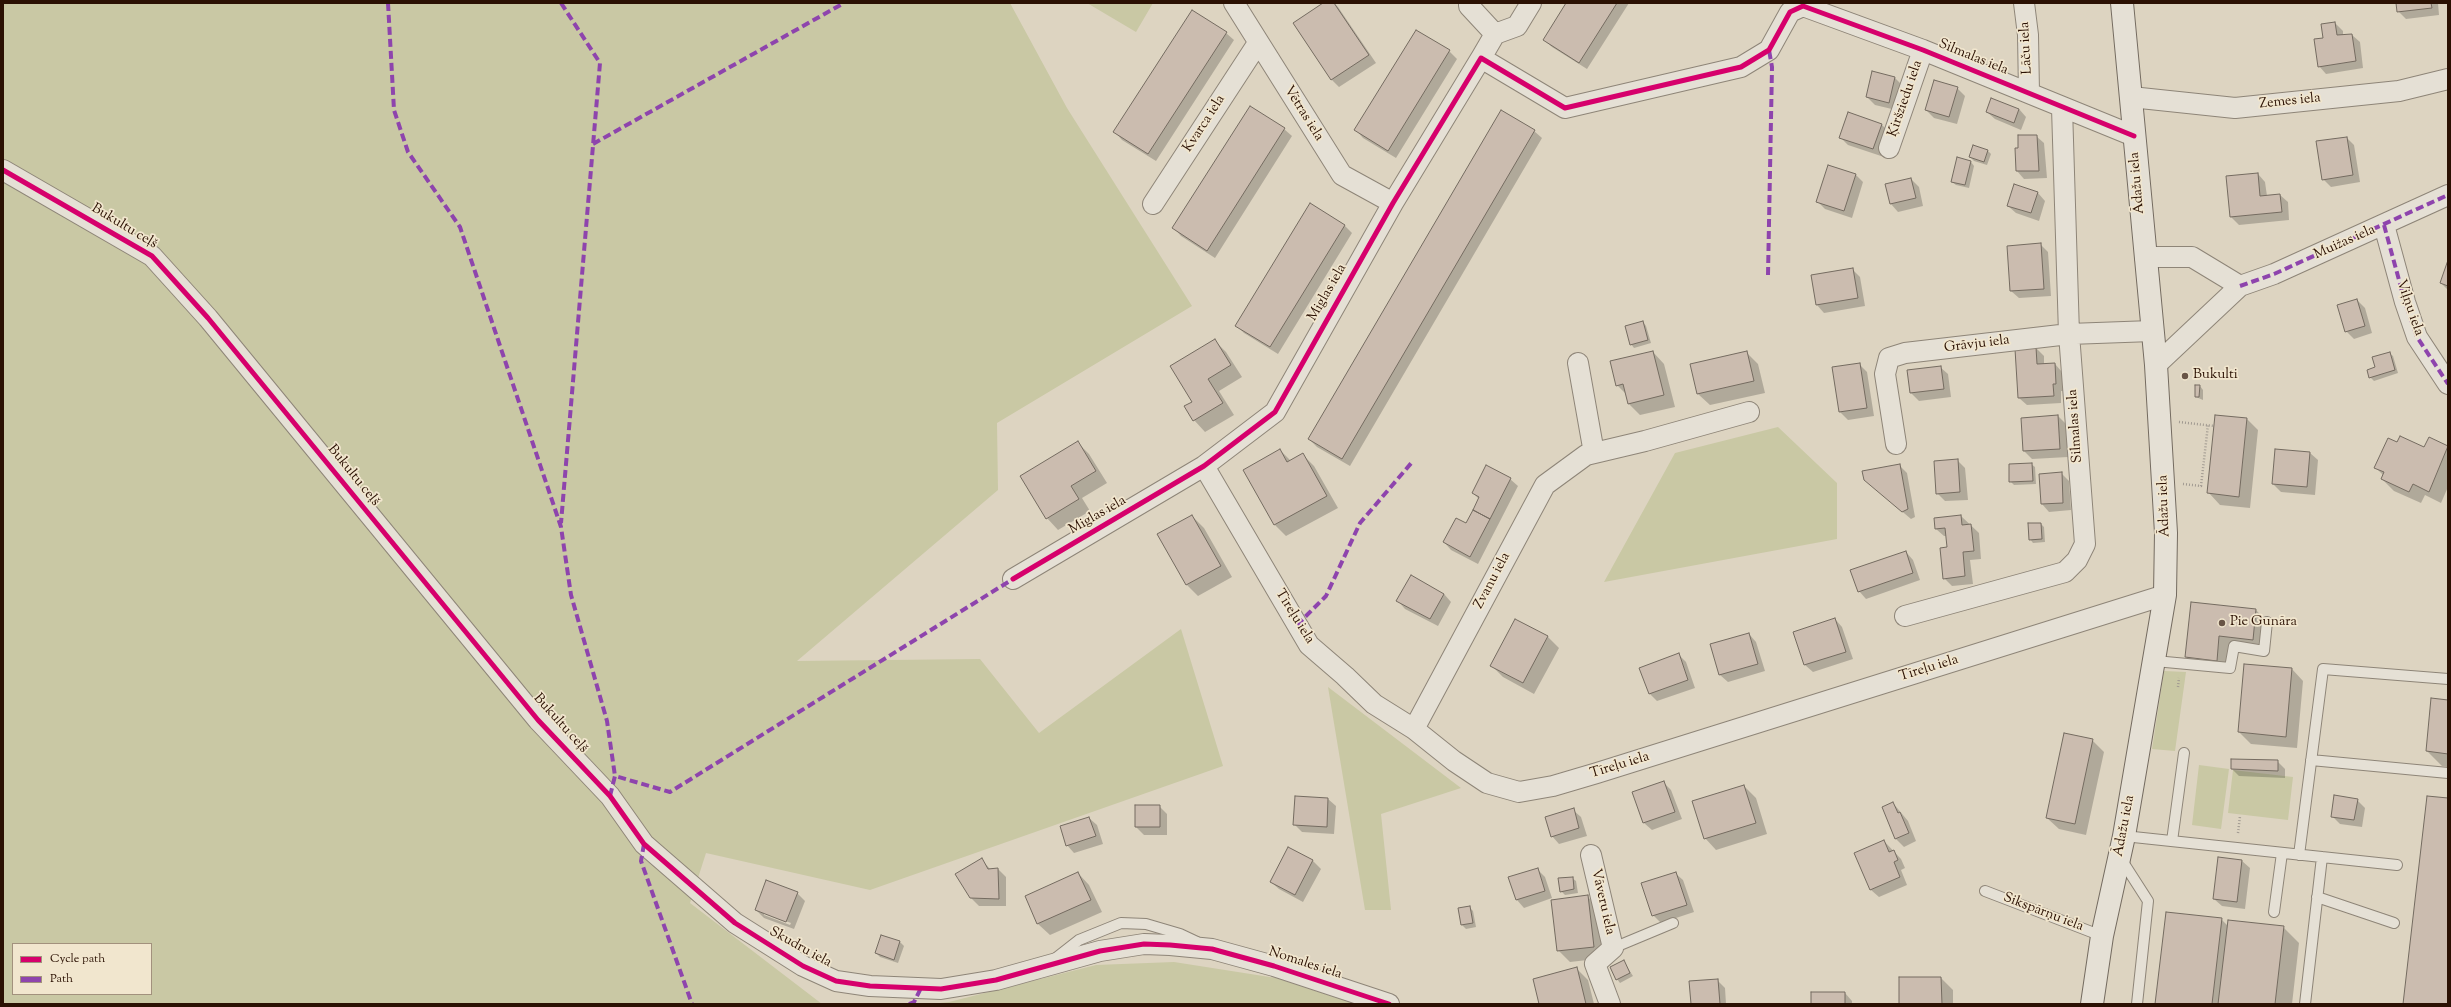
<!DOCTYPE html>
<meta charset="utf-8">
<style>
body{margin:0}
#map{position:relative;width:2451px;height:1007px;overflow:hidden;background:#ddd4c1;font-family:"Sorts Mill Goudy",serif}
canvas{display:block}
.frame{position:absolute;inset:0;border:4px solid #2b1103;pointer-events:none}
.legend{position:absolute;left:12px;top:943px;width:140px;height:52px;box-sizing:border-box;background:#f1e6ce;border:1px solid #a2917d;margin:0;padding:5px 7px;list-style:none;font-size:12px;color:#2b1103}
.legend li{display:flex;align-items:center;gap:8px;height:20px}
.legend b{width:20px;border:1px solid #a2917d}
</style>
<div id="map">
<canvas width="2451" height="1007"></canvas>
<div class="frame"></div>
<ul class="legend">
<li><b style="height:5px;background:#d6006c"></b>Cycle path</li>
<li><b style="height:5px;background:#8e44ad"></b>Path</li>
</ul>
</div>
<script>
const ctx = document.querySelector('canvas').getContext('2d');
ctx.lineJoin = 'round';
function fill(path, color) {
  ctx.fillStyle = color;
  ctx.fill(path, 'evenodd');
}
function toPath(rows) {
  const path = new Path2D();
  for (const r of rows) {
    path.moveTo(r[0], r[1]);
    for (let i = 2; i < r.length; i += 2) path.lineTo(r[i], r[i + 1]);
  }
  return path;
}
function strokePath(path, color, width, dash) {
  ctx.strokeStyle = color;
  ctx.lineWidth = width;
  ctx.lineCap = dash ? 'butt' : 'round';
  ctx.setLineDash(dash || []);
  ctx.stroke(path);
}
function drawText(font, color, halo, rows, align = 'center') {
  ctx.font = font + ' "Sorts Mill Goudy",serif';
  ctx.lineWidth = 3.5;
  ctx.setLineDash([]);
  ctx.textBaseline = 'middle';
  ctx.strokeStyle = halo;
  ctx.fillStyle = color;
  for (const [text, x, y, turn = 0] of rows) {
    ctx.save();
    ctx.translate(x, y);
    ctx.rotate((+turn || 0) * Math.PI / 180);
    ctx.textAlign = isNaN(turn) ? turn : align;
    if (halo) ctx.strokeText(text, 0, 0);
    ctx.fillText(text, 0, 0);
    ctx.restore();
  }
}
fill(toPath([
 [3,3,1010,3,1067,108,1192,306,997,423,998,490,797,661,980,659,1039,733,1181,629,1223,766,870,890,706,853,690,903,822,1004,3,1004],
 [13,944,151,944,151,994,13,994],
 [1087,3,1153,3,1136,32],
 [1778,427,1837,483,1837,539,1604,582,1675,453],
 [2164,671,2186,672,2175,751,2152,749],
 [1328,687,1461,788,1381,814,1391,910,1365,910],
 [2199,765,2229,769,2221,829,2192,825],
 [2233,770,2293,777,2288,820,2228,813],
 [1174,962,1276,978,1355,1004,931,1004,949,1002,1096,965]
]), '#c9c8a4');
fill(toPath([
 [1324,3,1334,3,1338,7,1376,63,1339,87,1332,80],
 [1567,3,1629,3,1587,69,1552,47,1544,40],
 [2397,3,2438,3,2439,15,2406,19,2398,11],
 [2335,23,2343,31,2343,36,2352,35,2360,42,2363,68,2326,74,2319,66,2325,39],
 [1226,33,1234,40,1156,161,1122,140,1115,132],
 [1449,51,1457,59,1396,158,1363,138,1356,130],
 [1894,77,1902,85,1896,110,1875,105,1867,97],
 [1957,88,1965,96,1957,124,1934,118,1926,110],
 [2019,109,2026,117,2021,130,1995,119,1987,112],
 [1881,124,1889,132,1881,156,1848,145,1841,138],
 [1284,129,1292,136,1215,258,1181,236,1174,228],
 [1534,131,1542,138,1350,466,1317,447,1309,439],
 [2036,136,2044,143,2047,178,2024,179,2017,171,2019,149],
 [2347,138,2354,145,2360,182,2331,187,2323,179],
 [1987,150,1991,154,1987,165,1974,161,1970,157],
 [1971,162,1974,166,1969,188,1956,185,1952,182],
 [2258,174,2265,182,2267,196,2280,195,2288,202,2289,220,2239,225,2231,217,2227,177],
 [1856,175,1863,182,1852,218,1825,209,1817,201],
 [1911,179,1919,187,1923,206,1898,212,1891,204],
 [2015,186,2038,193,2045,201,2039,221,2016,213,2008,206],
 [1344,225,1352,233,1278,354,1244,333,1237,326],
 [2040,244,2048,252,2051,296,2019,298,2011,291],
 [2448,263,2448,290,2441,283],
 [1852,269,1860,277,1865,306,1824,313,1817,305,1812,276],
 [2357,300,2365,308,2372,333,2354,339,2346,331],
 [1643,322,1646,326,1651,343,1634,348,1631,344],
 [1215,341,1226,352,1242,377,1219,391,1234,415,1205,432,1194,420,1193,402],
 [2036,348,2044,356,2044,364,2055,364,2062,372,2064,391,2061,391,2061,403,2027,405,2019,398],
 [1653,352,1664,364,1675,407,1640,415,1629,404,1626,394,1617,385],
 [1746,352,1758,364,1765,393,1710,405,1698,394],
 [2389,353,2393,356,2398,373,2374,381,2370,377],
 [1859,364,1867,372,1874,416,1848,420,1840,412],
 [1940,367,1948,374,1951,397,1919,401,1911,393,1908,371],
 [2200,386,2203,390,2203,400,2196,397],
 [2058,416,2066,424,2068,457,2032,459,2024,451,2022,418],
 [2246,418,2258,430,2250,508,2220,505,2209,493],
 [2429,438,2448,447,2448,487,2441,503,2425,495,2421,503,2394,491,2382,479,2384,476,2376,468,2398,444,2425,449],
 [1078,443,1089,454,1107,483,1082,498,1090,511,1058,530,1047,518],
 [1280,450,1291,461,1302,454,1314,466,1338,508,1286,536,1275,525],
 [2276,450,2310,453,2318,460,2315,495,2281,492,2273,484],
 [1957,460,1965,468,1968,500,1945,501,1937,493],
 [2031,464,2035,467,2036,484,2014,485,2010,481],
 [1900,466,1907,473,1915,517,1911,519,1865,480],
 [2061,473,2069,481,2071,510,2049,512,2042,504],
 [1510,479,1518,486,1478,564,1451,550,1444,542,1466,525,1479,499,1473,493],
 [1192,516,1204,528,1232,577,1198,596,1187,585,1159,535],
 [1961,516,1979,533,1981,559,1970,560,1973,584,1952,586,1944,578,1948,547,1947,536,1944,536,1936,529],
 [2041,524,2044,527,2045,542,2033,543,2030,539],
 [1906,552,1913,560,1920,580,1866,599,1859,591],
 [1444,594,1451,602,1438,626,1405,609,1398,601],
 [2256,610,2267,622,2264,651,2230,647,2228,672,2198,668,2186,657],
 [1835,619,1842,627,1853,659,1813,672,1805,665,1795,633],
 [1749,634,1756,642,1765,671,1728,682,1720,675],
 [1547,636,1559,648,1534,694,1503,677,1491,665],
 [1678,654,1686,662,1695,688,1657,701,1650,694],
 [2292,669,2303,681,2297,748,2251,744,2239,732],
 [2448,701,2448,767,2442,766,2427,751],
 [2092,740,2104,752,2086,835,2059,829,2047,818],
 [2277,761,2285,769,2285,778,2239,776,2232,769],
 [1663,782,1671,790,1682,819,1652,830,1644,823],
 [1744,786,1756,798,1767,834,1716,850,1705,838],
 [1296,797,1328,799,1336,806,1334,834,1302,832,1294,824],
 [2357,800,2365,808,2362,827,2340,824,2332,816],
 [1893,803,1908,821,1916,841,1904,847,1896,839,1883,807],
 [1159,806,1167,814,1167,835,1144,835,1136,827],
 [1573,810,1581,817,1587,836,1559,844,1552,836],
 [1089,818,1097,825,1103,844,1074,853,1067,845],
 [1884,841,1901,859,1905,868,1901,870,1907,885,1879,897,1871,890,1855,854],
 [1289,848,1313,861,1321,869,1303,902,1279,889,1271,882],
 [2219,858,2242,861,2250,868,2245,909,2222,906,2214,899],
 [982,860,991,870,998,869,1006,877,1006,906,979,906,971,898],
 [1537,869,1545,877,1552,898,1524,908,1517,900],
 [1078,873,1089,885,1102,912,1050,935,1038,924],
 [1675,873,1683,880,1694,912,1661,923,1653,915],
 [1572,878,1576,881,1578,893,1565,895,1561,891],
 [797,893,805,901,794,929,764,918,756,910],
 [764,913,791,923,790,925,764,915],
 [1587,896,1599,908,1605,958,1570,962,1558,950],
 [1469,907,1473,911,1476,927,1466,929,1462,925,1459,909],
 [2221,919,2228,926,2283,927,2299,943,2292,1004,2156,1004],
 [882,936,900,942,904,946,898,963,880,957,876,953],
 [1623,961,1633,976,1620,983,1617,979],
 [1577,969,1588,980,1594,1004,1540,1004],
 [1900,978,1941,978,1953,990,1953,1004,1900,1004],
 [1717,980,1725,988,1726,1004,1692,1004],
 [1845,993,1852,1001,1852,1004,1812,1004]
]), '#0003');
const building = toPath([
 [1323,3,1334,3,1369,55,1331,80,1293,23,1323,3],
 [1566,3,1617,3,1579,63,1543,40,1566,3],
 [2396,3,2431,3,2432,8,2397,12,2396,3],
 [1192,10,1227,32,1148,154,1113,132,1192,10],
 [2335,22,2337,35,2352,34,2356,61,2318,67,2314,39,2323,38,2321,24,2335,22],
 [1416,30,1450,50,1388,151,1354,130,1416,30],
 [1872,71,1895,77,1889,103,1866,97,1872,71],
 [1934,80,1958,87,1949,117,1925,110,1934,80],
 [1991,98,2019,109,2014,123,1986,112,1991,98],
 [1250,106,1285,128,1207,251,1172,228,1250,106],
 [1501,110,1535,130,1342,459,1308,439,1501,110],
 [1848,112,1882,124,1873,149,1839,138,1848,112],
 [2018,135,2037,135,2039,171,2016,171,2015,148,2018,148,2018,135],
 [2347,137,2353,175,2322,180,2316,141,2347,137],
 [1973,145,1988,150,1984,162,1969,157,1973,145],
 [1957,157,1971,161,1965,185,1951,182,1957,157],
 [1828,165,1856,174,1844,211,1816,202,1828,165],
 [2258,173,2260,196,2280,194,2282,212,2230,217,2226,176,2258,173],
 [1911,178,1916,198,1890,204,1885,184,1911,178],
 [2014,184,2038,192,2031,213,2007,206,2014,184],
 [1310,203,1345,225,1270,347,1235,326,1310,203],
 [2041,243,2044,289,2010,291,2007,246,2041,243],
 [2448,260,2448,286,2440,283,2448,260],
 [1853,268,1858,298,1816,305,1811,275,1853,268],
 [2357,299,2365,326,2345,332,2337,305,2357,299],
 [1643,321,1648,340,1630,345,1625,326,1643,321],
 [1215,339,1231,365,1208,379,1223,403,1193,421,1184,406,1192,402,1170,366,1215,339],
 [2036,347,2037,364,2055,363,2056,384,2053,384,2054,396,2018,398,2015,349,2036,347],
 [1653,351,1664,395,1628,404,1623,384,1616,386,1610,361,1653,351],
 [1747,351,1754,381,1697,394,1690,364,1747,351],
 [2390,352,2395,370,2369,378,2367,370,2375,367,2372,357,2390,352],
 [1860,363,1867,408,1839,412,1832,367,1860,363],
 [1941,366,1944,389,1910,393,1907,370,1941,366],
 [2195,385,2200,385,2199,397,2195,397,2195,385],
 [2058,415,2060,449,2023,451,2021,418,2058,415],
 [2215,415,2247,418,2239,497,2207,493,2215,415],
 [2400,436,2424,447,2429,437,2448,446,2429,492,2413,484,2409,492,2381,479,2384,472,2374,468,2388,438,2397,442,2400,436],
 [1078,441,1096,471,1071,486,1079,499,1046,519,1020,476,1078,441],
 [1280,449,1287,462,1303,453,1327,496,1274,525,1243,470,1280,449],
 [2275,449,2310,452,2307,487,2272,484,2275,449],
 [1958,459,1960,492,1936,494,1934,461,1958,459],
 [2032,463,2033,481,2009,482,2009,464,2032,463],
 [1900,464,1908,509,1902,512,1864,480,1862,471,1900,464],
 [1486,465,1511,478,1490,519,1473,510,1479,497,1472,493,1486,465],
 [2062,472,2063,503,2041,504,2039,474,2062,472],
 [1473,510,1490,519,1470,557,1443,542,1456,518,1466,523,1473,510],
 [1192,515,1221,566,1186,585,1157,534,1192,515],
 [1961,515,1962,525,1971,524,1974,551,1963,552,1965,576,1943,579,1940,548,1947,547,1945,528,1935,529,1934,518,1961,515],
 [2028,523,2041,523,2042,539,2029,540,2028,523],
 [1906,551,1913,573,1858,592,1850,570,1906,551],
 [1411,575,1444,594,1430,619,1396,601,1411,575],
 [2191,602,2256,609,2253,640,2219,636,2217,661,2185,657,2191,602],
 [1835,618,1846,652,1804,665,1793,632,1835,618],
 [1515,619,1548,636,1523,683,1490,666,1515,619],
 [1749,633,1758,664,1719,675,1710,644,1749,633],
 [1679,653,1688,680,1649,694,1639,668,1679,653],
 [2244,664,2292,668,2286,737,2238,732,2244,664],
 [2431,698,2448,700,2448,754,2426,751,2431,698],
 [2064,733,2093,739,2075,824,2046,818,2064,733],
 [2231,759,2278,760,2278,771,2231,769,2231,759],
 [1664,781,1675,812,1643,823,1632,792,1664,781],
 [1744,785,1756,823,1704,839,1692,801,1744,785],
 [2334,795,2358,799,2354,820,2331,817,2334,795],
 [1295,796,1328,798,1327,827,1293,825,1295,796],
 [2427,796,2448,798,2448,1004,2403,1004,2427,796],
 [1893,802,1898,813,1900,812,1909,833,1895,839,1882,807,1893,802],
 [1135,805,1160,805,1160,827,1135,827,1135,805],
 [1574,808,1579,828,1551,837,1545,817,1574,808],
 [1089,817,1096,836,1066,846,1060,826,1089,817],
 [1884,840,1889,852,1894,850,1898,860,1894,862,1900,877,1870,890,1854,853,1884,840],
 [1288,847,1313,860,1295,895,1270,882,1288,847],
 [2218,857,2242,860,2237,902,2213,899,2218,857],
 [982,858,988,869,998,868,999,899,970,898,955,874,982,858],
 [1538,868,1545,891,1516,900,1508,877,1538,868],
 [1078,872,1091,900,1037,924,1025,896,1078,872],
 [1676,872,1687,905,1652,916,1641,883,1676,872],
 [1573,877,1574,889,1560,892,1558,878,1573,877],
 [766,880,798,892,786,922,755,910,766,880],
 [1588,895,1594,947,1557,951,1551,900,1588,895],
 [1470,906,1473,923,1461,925,1458,908,1470,906],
 [2166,912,2222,918,2212,1004,2155,1004,2166,912],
 [2228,920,2284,926,2275,1004,2218,1004,2228,920],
 [881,935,900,941,894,960,875,953,881,935],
 [1624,960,1630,973,1616,980,1610,967,1624,960],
 [1577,967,1586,1004,1539,1004,1533,979,1577,967],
 [1899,977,1941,977,1942,1004,1899,1004,1899,977],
 [1718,979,1720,1004,1691,1004,1689,981,1718,979],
 [1811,992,1845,992,1845,1004,1811,1004,1811,992]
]);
fill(building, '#cbbcaf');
strokePath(building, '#746b60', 1);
const lane = toPath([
 [2155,661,2230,668,2234,646,2264,651,2267,622],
 [2311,760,2448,773],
 [2124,836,2397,865],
 [2172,841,2184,753],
 [2299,855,2323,669,2448,679],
 [2121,859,2148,901,2137,1004],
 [1985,891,2102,936],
 [2317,897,2394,923],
 [2274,912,2282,853],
 [1613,948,1673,923],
 [1056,958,1079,940,1121,923,1146,924,1180,934,1197,942],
 [2305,1004,2322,857]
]);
const street = toPath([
 [1234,3,1342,175,1393,203],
 [1469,3,1469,6,1495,34],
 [2024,3,2028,35,2029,93],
 [1481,58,1495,34,1517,26,1531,3],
 [2131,97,2235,108,2399,91,2448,79],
 [1889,148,1923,50],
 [3,170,152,256,208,318,538,720,610,796,644,844,735,923,803,966,836,981,870,986,941,989,996,980,1100,951,1144,944,1170,945,1212,949,1274,966,1389,1004],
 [1153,204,1258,43],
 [2384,225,2405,302,2417,337,2448,384],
 [2145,257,2192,257,2240,286],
 [1578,363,1594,453],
 [2156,365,2240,286,2274,274,2448,195],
 [1896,444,1885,374,1889,358,1905,353,2069,334,2152,331],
 [1204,466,1309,645,1345,676,1374,704,1414,729,1454,761,1487,783,1519,792,1553,786,1597,773,2165,595],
 [1013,579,1204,466,1275,412,1393,203,1481,58,1565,108,1741,67,1769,50,1790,12,1803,6,1923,50,2134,136],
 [1905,616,2065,572,2077,560,2085,544,2069,334,2062,108],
 [1414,729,1545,485,1586,455,1645,441,1749,412],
 [1591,855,1613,948,1595,964,1610,1004]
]);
const secondary = toPath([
 [2092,1004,2102,936,2124,836,2165,595,2166,533,2156,365,2122,3]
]);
strokePath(lane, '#8e8578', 12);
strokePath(street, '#8e8578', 22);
strokePath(secondary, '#746b60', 24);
strokePath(toPath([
 [2179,422,2214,426],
 [2183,484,2201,486,2208,425],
 [2178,687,2179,678],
 [2238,833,2240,816]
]), '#a19a91', 2.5, [1, 2]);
strokePath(lane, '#e5e0d5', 10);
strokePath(street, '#e5e0d5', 20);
strokePath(secondary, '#e5e0d5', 22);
strokePath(toPath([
 [388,3,394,110,408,152,460,227,561,527,571,595,607,721,615,776],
 [561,3,600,63,561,523],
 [593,144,844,3],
 [2384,225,2405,302,2417,337,2448,384],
 [1768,275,1772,67,1769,50],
 [2240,286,2274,274,2448,195],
 [1297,625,1326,596,1360,523,1413,461],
 [610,796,615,776,670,792,1013,579],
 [644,844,641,861,692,1004],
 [909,1004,914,1002,921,988]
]), '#8e44ad', 4, [8, 4]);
strokePath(toPath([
 [3,170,152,256,208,318,538,720,610,796,644,844,735,923,803,966,836,981,870,986,941,989,996,980,1100,951,1144,944,1170,945,1212,949,1274,966,1389,1004],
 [1013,579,1204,466,1275,412,1393,203,1481,58,1565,108,1741,67,1769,50,1790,12,1803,6,1923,50,2134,136]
]), '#d6006c', 5);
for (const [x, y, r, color] of [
 [2185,376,4,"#695546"],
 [2222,623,4,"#695546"]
]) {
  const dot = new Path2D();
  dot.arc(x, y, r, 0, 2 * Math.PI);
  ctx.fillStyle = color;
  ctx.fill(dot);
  strokePath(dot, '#f1e6ce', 1.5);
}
drawText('14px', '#2b1103', '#f1e6ce', [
 ["Lāču iela",2027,48,-93],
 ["Silmalas iela",1973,58,22],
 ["Ķiršziedu iela",1906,99,-71],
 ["Zemes iela",2290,102,-6],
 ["Vētras iela",1303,114,58],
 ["Kvarca iela",1205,124,-57],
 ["Ādažu iela",2138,183,-95],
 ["Bukultu ceļš",124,227,31],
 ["Muižas iela",2345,243,-24],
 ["Miglas iela",1328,293,-60],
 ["Viļņu iela",2409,308,71],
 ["Grāvju iela",1977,345,-7],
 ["Silmalas iela",2076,426,-94],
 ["Bukultu ceļš",353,476,51],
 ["Ādažu iela",2165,506,-92],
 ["Miglas iela",1098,516,-30],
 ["Zvanu iela",1493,581,-62],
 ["Tīreļu iela",1294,617,58],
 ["Tīreļu iela",1929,669,-17],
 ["Bukultu ceļš",560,724,48],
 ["Tīreļu iela",1620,766,-17],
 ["Ādažu iela",2125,826,-79],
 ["Vāveru iela",1602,902,77],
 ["Sikspārņu iela",2043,913,21],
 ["Skudru iela",800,948,29],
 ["Nomales iela",1305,964,18]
]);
drawText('14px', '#2b1103', '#f1e6ce', [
 ["Bukulti",2193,376],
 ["Pie Gunāra",2230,623]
], 'left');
</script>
